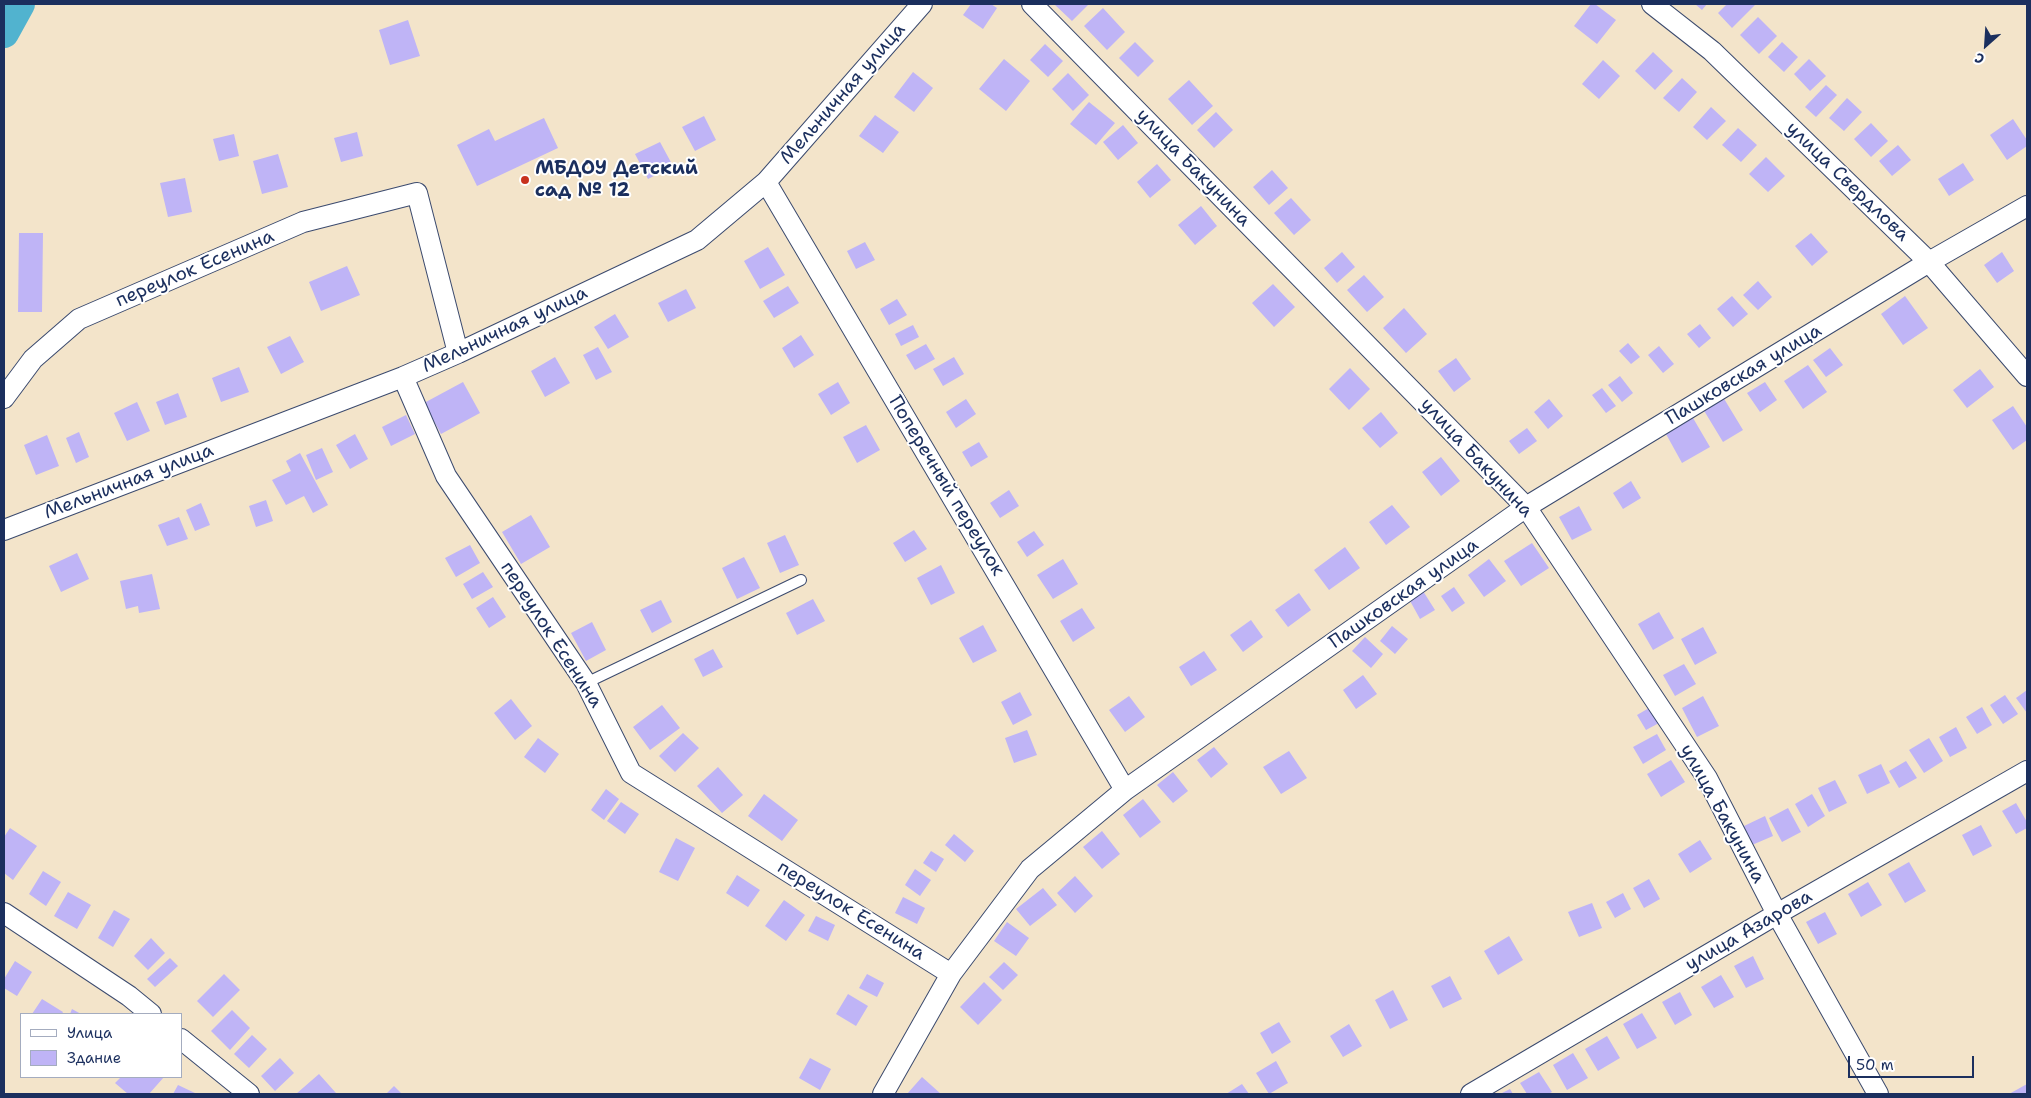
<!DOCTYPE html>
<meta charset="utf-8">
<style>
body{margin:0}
#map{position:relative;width:2031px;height:1098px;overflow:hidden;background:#f3e4ca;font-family:"Shantell Sans",sans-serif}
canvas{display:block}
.frame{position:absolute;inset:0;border:5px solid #1b2f5e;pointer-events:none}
.legend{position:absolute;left:20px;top:1013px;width:162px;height:65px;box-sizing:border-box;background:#fff;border:1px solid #a4acbf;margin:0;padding:6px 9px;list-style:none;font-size:15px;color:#1b2f5e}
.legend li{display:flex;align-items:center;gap:10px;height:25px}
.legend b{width:25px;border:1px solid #a4acbf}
.north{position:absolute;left:1961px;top:20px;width:50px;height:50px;-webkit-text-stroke:4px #fff;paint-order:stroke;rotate:206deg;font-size:14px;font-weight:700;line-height:20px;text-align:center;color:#1b2f5e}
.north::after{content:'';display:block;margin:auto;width:18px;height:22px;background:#1b2f5e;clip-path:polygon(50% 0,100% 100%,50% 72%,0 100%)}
.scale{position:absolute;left:1848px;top:1056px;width:126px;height:22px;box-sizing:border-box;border:2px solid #1b2f5e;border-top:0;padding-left:6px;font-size:15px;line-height:18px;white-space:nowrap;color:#1b2f5e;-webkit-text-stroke:4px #fff;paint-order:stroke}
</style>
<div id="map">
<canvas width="2031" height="1098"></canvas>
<div class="frame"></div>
<ul class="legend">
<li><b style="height:6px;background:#fff"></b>Улица</li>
<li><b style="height:14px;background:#bfb4f6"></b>Здание</li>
</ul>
<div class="north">С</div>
<div class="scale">50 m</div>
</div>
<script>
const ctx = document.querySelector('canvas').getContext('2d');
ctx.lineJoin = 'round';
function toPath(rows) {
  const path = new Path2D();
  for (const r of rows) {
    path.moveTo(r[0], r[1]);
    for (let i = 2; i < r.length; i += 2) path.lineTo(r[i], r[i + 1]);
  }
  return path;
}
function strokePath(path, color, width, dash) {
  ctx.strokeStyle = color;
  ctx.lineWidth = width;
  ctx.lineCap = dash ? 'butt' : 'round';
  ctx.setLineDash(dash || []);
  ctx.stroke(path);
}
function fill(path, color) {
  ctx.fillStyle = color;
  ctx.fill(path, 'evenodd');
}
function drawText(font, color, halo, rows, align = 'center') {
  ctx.font = font + ' "Shantell Sans",sans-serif';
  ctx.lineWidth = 4;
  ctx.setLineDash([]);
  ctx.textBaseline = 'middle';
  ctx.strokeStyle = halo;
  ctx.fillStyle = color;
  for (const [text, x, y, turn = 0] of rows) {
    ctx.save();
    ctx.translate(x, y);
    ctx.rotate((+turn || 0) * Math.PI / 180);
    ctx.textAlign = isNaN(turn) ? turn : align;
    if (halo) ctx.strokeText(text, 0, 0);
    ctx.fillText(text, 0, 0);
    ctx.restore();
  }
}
strokePath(toPath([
 [4,33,20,4]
]), '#51b3cf', 30);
fill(toPath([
 [971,4,991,4,997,8,983,29,963,15],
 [1054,4,1089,4,1072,21],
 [1591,4,1595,4,1616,20,1597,44,1574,26],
 [1695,4,1707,4,1702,10],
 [1727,4,1754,4,1755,5,1732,28,1718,13],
 [1103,8,1125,32,1107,50,1084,26],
 [1758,17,1777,36,1759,54,1740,35],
 [408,20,420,56,390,65,379,30],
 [1135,42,1154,61,1138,77,1119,58],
 [1782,42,1798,57,1784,72,1768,57],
 [1045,44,1063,61,1048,77,1030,60],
 [1653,52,1673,71,1655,90,1635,71],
 [1004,59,1030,81,1006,111,979,89],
 [1809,59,1826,76,1810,91,1794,74],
 [1603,60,1620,76,1599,99,1582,84],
 [913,72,933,88,914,112,894,97],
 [1068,73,1089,95,1073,111,1052,89],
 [1682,78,1697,92,1679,112,1663,98],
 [1189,80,1213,106,1192,125,1168,99],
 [1826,85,1837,95,1816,117,1805,107],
 [1847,98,1862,112,1844,131,1829,118],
 [1089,102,1115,123,1096,145,1070,124],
 [1711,107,1726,121,1707,140,1693,127],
 [1216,112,1233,130,1214,148,1197,130],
 [875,115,899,132,883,153,859,136],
 [704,116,716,140,695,151,682,127],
 [544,118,558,148,477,186,457,145,489,129,495,141],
 [2013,119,2027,140,2027,146,2007,160,1990,135],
 [1871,123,1888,141,1871,157,1854,139],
 [1123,125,1138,143,1118,160,1103,142],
 [1738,128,1757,145,1741,162,1722,145],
 [357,132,363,156,341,162,334,138],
 [234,134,239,156,219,161,213,139],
 [660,142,673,166,648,179,635,154],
 [1898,145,1911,160,1892,176,1879,161],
 [278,154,288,187,262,194,253,161],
 [1766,157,1785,176,1768,192,1749,174],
 [1963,163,1974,180,1949,196,1938,179],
 [1157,164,1171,180,1150,198,1137,182],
 [1272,170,1288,188,1269,205,1253,187],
 [185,178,192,212,168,217,160,183],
 [1291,198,1311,220,1294,235,1274,213],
 [1201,206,1217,226,1195,245,1178,225],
 [19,233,43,233,42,312,18,312],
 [1811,233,1828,252,1812,266,1795,246],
 [865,242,875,260,856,269,847,251],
 [768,247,785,275,760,289,744,261],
 [1342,252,1355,267,1337,283,1324,268],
 [2002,252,2014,271,1997,283,1984,265],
 [347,266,360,295,321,311,309,282],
 [1364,275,1384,297,1367,312,1347,290],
 [1758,281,1772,297,1758,310,1743,295],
 [1273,284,1295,307,1274,327,1252,303],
 [788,286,799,303,774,318,763,301],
 [686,289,696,308,668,322,658,303],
 [1732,296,1748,314,1733,327,1717,309],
 [1905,296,1928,328,1903,345,1881,314],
 [897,299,907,315,889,325,880,309],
 [1404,308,1427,334,1406,353,1383,328],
 [615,314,629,337,608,349,594,327],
 [1700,324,1711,338,1699,348,1687,334],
 [913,325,919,337,901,346,895,334],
 [801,335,814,355,794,368,782,348],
 [290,336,304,362,281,374,267,347],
 [1628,343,1640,357,1631,364,1619,351],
 [926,344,935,359,915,370,906,355],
 [1659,346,1674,364,1663,373,1648,355],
 [598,347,612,372,596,380,583,355],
 [1830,348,1843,365,1826,377,1813,360],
 [555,357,570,383,545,397,531,371],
 [954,357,964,374,943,386,933,369],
 [1456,358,1471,379,1454,392,1438,371],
 [1808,365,1827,392,1803,409,1784,381],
 [239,367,249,392,221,402,212,378],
 [1350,368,1370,389,1349,410,1329,389],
 [1980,369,1994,387,1967,408,1953,390],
 [1620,376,1633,393,1622,402,1608,385],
 [463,382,480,413,441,434,424,403],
 [838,382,850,403,831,415,818,394],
 [1765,382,1777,400,1760,412,1747,393],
 [1602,388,1616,406,1606,413,1592,395],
 [178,393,187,417,165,425,156,402],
 [1723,397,1743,430,1723,442,1703,409],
 [966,399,976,414,956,428,946,412],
 [1549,399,1563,416,1548,429,1534,412],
 [137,402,150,431,127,441,114,413],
 [2013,406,2027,427,2027,440,2013,450,1992,420],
 [1381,412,1398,433,1380,448,1362,428],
 [406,415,415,434,391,446,382,427],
 [1693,418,1710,447,1682,463,1666,434],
 [866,425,880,450,857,463,843,437],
 [1527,428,1537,441,1519,454,1509,441],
 [79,432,89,457,76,463,66,438],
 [355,434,368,459,350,469,336,445],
 [47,435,59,466,36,475,24,445],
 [979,442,988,457,971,467,962,452],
 [322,448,333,472,316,480,306,455],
 [300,453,328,505,313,513,304,496,286,505,272,480,291,471,286,461],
 [1441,457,1460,481,1441,496,1422,472],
 [1631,481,1641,498,1623,509,1613,493],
 [1009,490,1019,506,1000,518,990,503],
 [266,500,273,521,256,527,249,506],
 [201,503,210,525,195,531,186,510],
 [1392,505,1410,527,1386,545,1369,522],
 [1579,506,1592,530,1572,540,1559,517],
 [531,515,550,547,521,564,502,532],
 [179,517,188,539,167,546,158,525],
 [914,530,927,549,905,562,893,543],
 [1034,531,1044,545,1027,557,1017,542],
 [785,535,799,565,780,573,767,543],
 [1532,543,1549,568,1521,586,1504,561],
 [470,545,480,563,456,577,445,558],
 [1345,547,1360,568,1329,590,1314,570],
 [77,553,89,579,61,592,49,566],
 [744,557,760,588,737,599,722,568],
 [1063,559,1078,584,1053,599,1037,575],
 [1489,559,1506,581,1484,597,1468,575],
 [941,565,955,593,931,605,917,578],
 [483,572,493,587,472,599,463,584],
 [152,574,160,609,139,613,138,606,126,609,120,581],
 [1454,587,1465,603,1452,612,1441,596],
 [1423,591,1435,610,1420,619,1409,599],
 [1299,593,1311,610,1288,627,1275,610],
 [493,597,506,617,489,628,476,608],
 [813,599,825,621,797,635,786,613],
 [661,600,672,622,652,633,640,610],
 [1082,608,1095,628,1073,642,1060,621],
 [1659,612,1674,638,1653,650,1638,624],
 [1251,620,1263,637,1243,652,1230,635],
 [592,622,606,650,586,661,571,633],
 [983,625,997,651,973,663,959,638],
 [1392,626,1408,639,1395,654,1380,641],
 [1703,627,1717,653,1695,665,1681,639],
 [1365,637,1383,654,1371,668,1352,651],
 [713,649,723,667,703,677,694,659],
 [1204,651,1217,670,1191,686,1179,667],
 [1684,664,1696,684,1675,696,1663,675],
 [1363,675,1377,694,1356,709,1343,690],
 [2027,690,2027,713,2016,698],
 [1020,692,1032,715,1013,725,1001,702],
 [2005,695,2018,714,2003,724,1990,705],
 [1129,696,1145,717,1125,732,1109,710],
 [1703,696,1719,726,1697,737,1682,708],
 [511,699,532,726,515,740,494,713],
 [662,705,680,728,650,750,633,727],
 [1982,707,1992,725,1977,734,1966,717],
 [1649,708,1659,723,1646,730,1637,715],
 [1956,727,1967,748,1950,757,1939,737],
 [1027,730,1037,755,1014,763,1005,738],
 [683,733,699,748,675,772,659,756],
 [1657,734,1666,750,1643,764,1633,747],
 [538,738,559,754,545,773,524,757],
 [1929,738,1943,761,1924,773,1909,750],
 [1214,747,1228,764,1211,778,1197,760],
 [1289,751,1307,778,1281,794,1263,767],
 [1671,760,1685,782,1661,797,1647,774],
 [1906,761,1917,778,1899,788,1889,771],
 [1881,764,1890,783,1867,794,1858,775],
 [718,767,743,795,722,813,697,786],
 [1173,772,1188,791,1173,803,1157,785],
 [1835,780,1847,803,1829,812,1818,788],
 [606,789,619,799,604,820,591,810],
 [764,794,798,820,782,841,748,816],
 [1812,794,1825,816,1808,827,1795,804],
 [1143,799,1161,822,1140,838,1123,815],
 [621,802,639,814,625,834,607,821],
 [2016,803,2027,822,2027,828,2016,834,2002,811],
 [1788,808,1801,832,1782,842,1769,818],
 [1765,816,1773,836,1752,845,1744,826],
 [1981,825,1992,846,1973,856,1962,835],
 [10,828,37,846,13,880,4,873,4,837],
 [1102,831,1120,854,1102,869,1083,847],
 [954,834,974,851,965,862,945,845],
 [676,838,695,848,678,881,659,872],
 [1700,840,1712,859,1690,873,1678,854],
 [931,851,944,859,936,872,923,863],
 [1909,862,1926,891,1905,903,1888,874],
 [915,869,931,880,920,896,905,885],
 [43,871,61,882,46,906,29,894],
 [737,875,760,890,748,907,726,893],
 [1075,876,1093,896,1075,913,1057,893],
 [1649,879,1660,899,1644,908,1633,888],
 [1868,882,1882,905,1861,917,1848,894],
 [1043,888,1057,905,1030,926,1016,909],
 [68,892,91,905,77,929,54,916],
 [1623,893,1631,909,1615,918,1606,902],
 [903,897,925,908,917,924,895,913],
 [784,900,805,915,786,941,765,926],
 [1592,903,1602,928,1579,937,1568,912],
 [114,910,130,919,113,947,98,938],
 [1825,912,1837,934,1818,944,1806,922],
 [816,916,835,925,828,941,808,931],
 [1007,922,1029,938,1016,956,994,941],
 [1509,936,1523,960,1498,975,1484,951],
 [151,938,165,953,148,970,134,956],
 [1753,956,1764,979,1746,988,1734,966],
 [170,958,178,966,155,987,147,979],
 [15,961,32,972,17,996,4,988,4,979],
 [1004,962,1018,975,1003,990,989,977],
 [224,974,240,990,213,1017,197,1001],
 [867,974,884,983,877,997,859,988],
 [1721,975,1734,997,1714,1008,1701,987],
 [1450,976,1462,999,1443,1008,1431,986],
 [984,982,1002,1000,978,1025,960,1007],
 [1393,990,1408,1020,1390,1029,1375,1000],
 [1680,992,1692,1015,1675,1025,1662,1002],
 [848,994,868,1006,856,1026,836,1014],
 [42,999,63,1012,62,1014,32,1014],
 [72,1009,81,1014,70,1014],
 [232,1010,250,1028,230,1050,211,1031],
 [1642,1013,1657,1038,1637,1049,1623,1024],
 [1279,1022,1291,1042,1272,1054,1260,1033],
 [1349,1024,1362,1046,1343,1057,1330,1036],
 [252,1035,267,1049,249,1068,234,1054],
 [1607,1036,1620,1058,1598,1071,1585,1049],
 [1573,1053,1588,1078,1567,1090,1553,1065],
 [280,1058,294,1073,275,1091,261,1076],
 [810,1058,831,1069,820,1090,799,1078],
 [1276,1061,1288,1083,1269,1094,1256,1073],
 [1539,1072,1552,1092,1548,1094,1527,1094,1520,1083],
 [319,1074,336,1093,335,1094,296,1094],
 [121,1077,164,1077,149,1094,128,1094,115,1083],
 [922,1077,941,1094,907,1094],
 [1242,1084,1249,1094,1226,1094],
 [2027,1084,2027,1094,2009,1094],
 [178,1085,195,1093,194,1094,173,1094],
 [394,1086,402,1094,386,1094],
 [1510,1089,1513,1094,1500,1094]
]), '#bfb4f6');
const service = toPath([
 [586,683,801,580]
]);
const minor = toPath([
 [1032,4,1526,507,1707,778,1777,914,1878,1094],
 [1652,4,1712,51,1929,262,2027,376],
 [766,182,1125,790],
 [403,377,446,476,586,683,631,773,951,974],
 [4,398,33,359,79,319,303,222,417,193,458,353],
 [4,530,403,377,458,353,697,240,766,182,922,4],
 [4,913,129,996,151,1014],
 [181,1039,249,1094],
 [883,1094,951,974,1030,869,1125,790,1526,507,1929,262,2027,206],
 [1471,1094,1777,914,2027,771]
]);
strokePath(service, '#3b4a6e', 12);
strokePath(minor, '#3b4a6e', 22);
strokePath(service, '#fff', 10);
strokePath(minor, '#fff', 20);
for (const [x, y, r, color] of [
 [525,180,5,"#c8321e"]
]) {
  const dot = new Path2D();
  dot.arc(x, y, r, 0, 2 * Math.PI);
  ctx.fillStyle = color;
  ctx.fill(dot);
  strokePath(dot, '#fff', 2);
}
drawText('19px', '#1b2f5e', '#fff', [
 ["Мельничная улица",843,94,-49],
 ["улица Бакунина",1193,168,46],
 ["улица Свердлова",1847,182,44],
 ["переулок Есенина",195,269,-23],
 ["Мельничная улица",505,330,-25],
 ["Пашковская улица",1744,375,-31],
 ["улица Бакунина",1476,458,47],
 ["Мельничная улица",129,482,-21],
 ["Поперечный переулок",946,486,59],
 ["Пашковская улица",1404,594,-35],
 ["переулок Есенина",551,635,57],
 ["улица Бакунина",1722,814,61],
 ["переулок Есенина",851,911,32],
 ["улица Азарова",1749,931,-30]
]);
drawText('bold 19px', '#1b2f5e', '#fff', [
 ["МБДОУ Детский",535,169],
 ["сад № 12",535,191]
], 'left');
</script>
